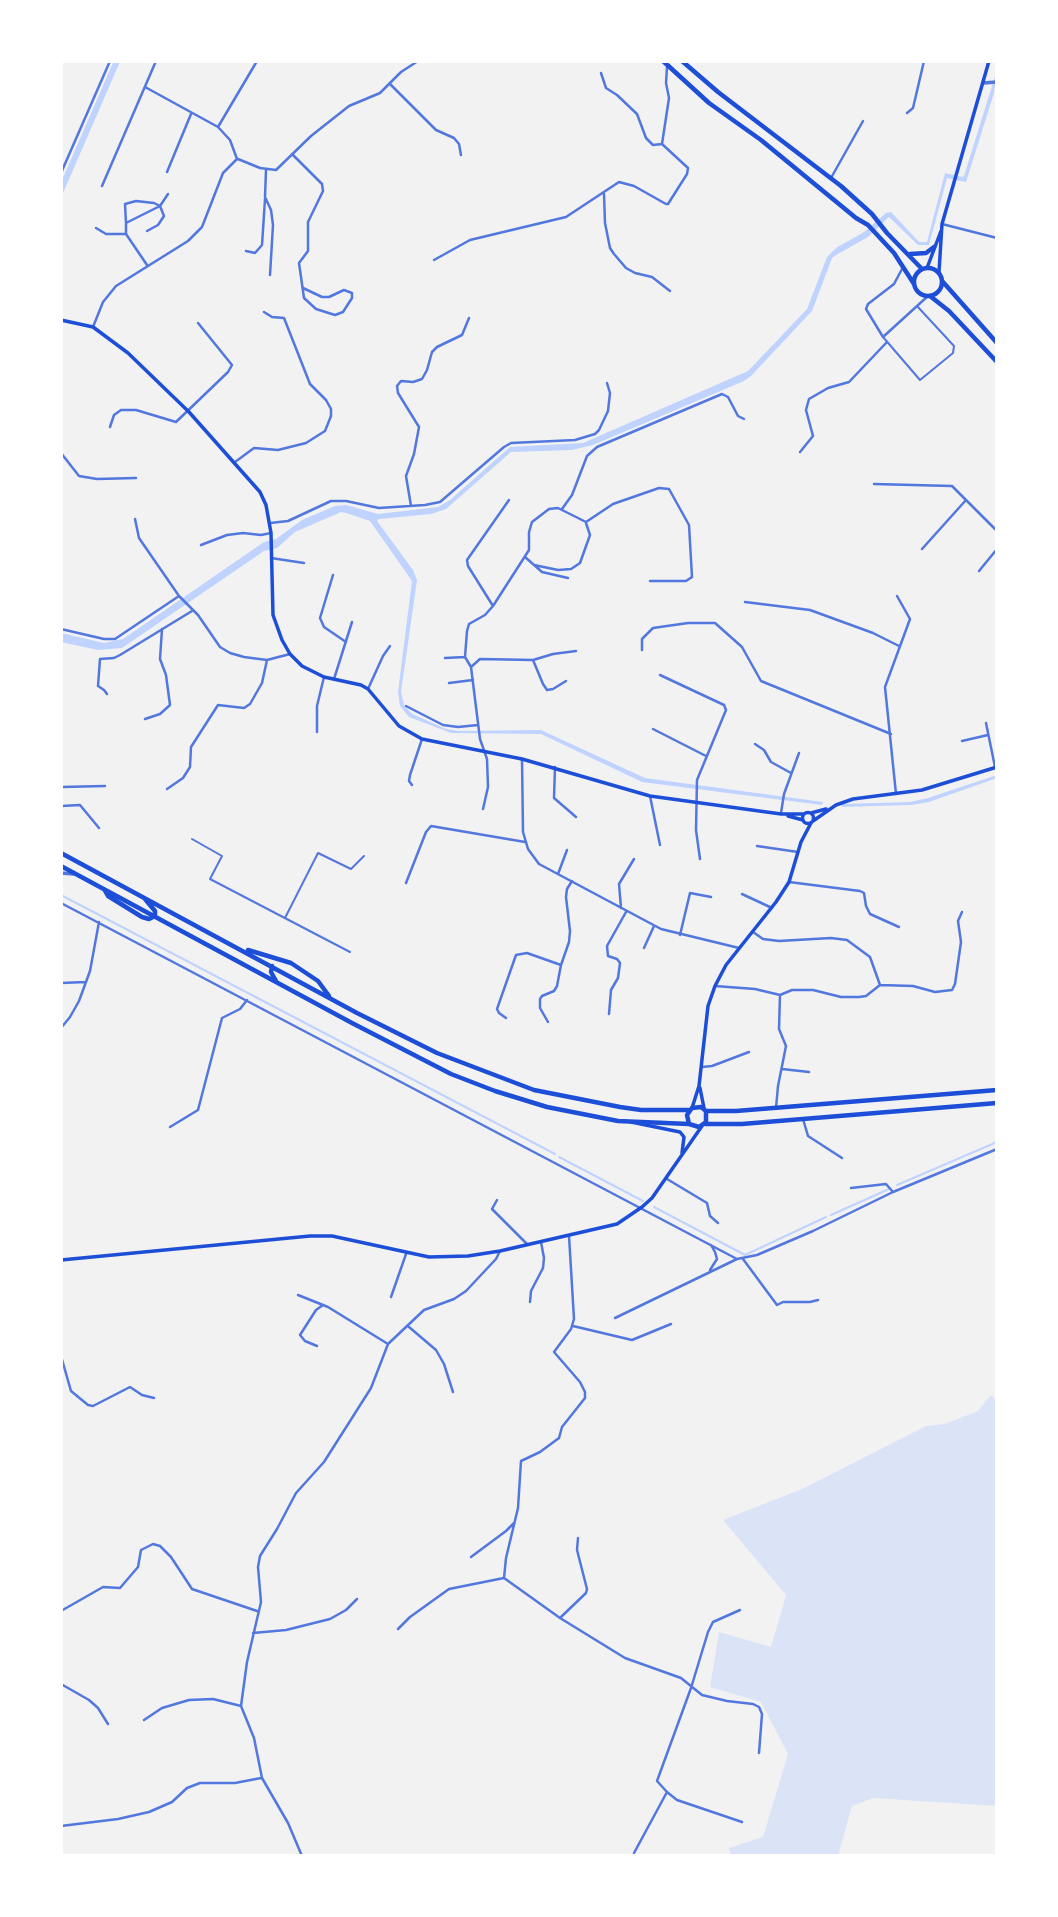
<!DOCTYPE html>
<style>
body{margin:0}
#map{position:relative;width:1058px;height:1917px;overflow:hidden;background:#f2f2f2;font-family:"Archivo Narrow",sans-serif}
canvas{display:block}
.frame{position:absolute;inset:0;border:63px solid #fff;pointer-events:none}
</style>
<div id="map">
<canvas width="1058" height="1917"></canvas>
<div class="frame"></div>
</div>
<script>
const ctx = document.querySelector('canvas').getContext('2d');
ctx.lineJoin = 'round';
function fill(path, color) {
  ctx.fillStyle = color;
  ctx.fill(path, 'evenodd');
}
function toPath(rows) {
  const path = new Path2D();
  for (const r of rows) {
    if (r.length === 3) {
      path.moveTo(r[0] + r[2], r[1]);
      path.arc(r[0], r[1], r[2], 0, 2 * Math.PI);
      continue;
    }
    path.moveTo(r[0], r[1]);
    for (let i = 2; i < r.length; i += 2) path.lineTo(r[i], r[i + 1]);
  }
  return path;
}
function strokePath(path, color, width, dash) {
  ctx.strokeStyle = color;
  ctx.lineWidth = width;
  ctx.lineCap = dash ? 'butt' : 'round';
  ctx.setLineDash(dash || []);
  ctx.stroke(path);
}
fill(toPath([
 [991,1395,997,1402,997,1806,873,1798,852,1806,838,1856,731,1856,729,1848,763,1837,788,1754,761,1702,710,1687,719,1632,771,1647,786,1595,723,1520,802,1489,926,1426,945,1424,978,1411]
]), '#dbe4f7');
fill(toPath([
 [997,70,994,93,966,182,947,178,929,245,918,245,889,217,868,237,836,255,832,258,812,311,751,376,744,381,593,445,572,450,511,452,446,509,431,514,379,519,377,521,413,570,417,580,401,692,404,705,412,714,446,729,459,731,541,730,645,778,823,802,822,805,642,782,541,734,451,733,409,717,400,706,398,692,412,581,370,521,346,513,341,512,295,532,277,548,264,551,122,648,98,650,61,642,61,633,104,643,123,639,264,542,276,539,302,520,335,506,346,505,378,514,438,507,450,500,510,447,583,443,748,371,807,309,827,257,836,248,864,232,886,213,891,212,919,242,927,242,945,173,962,177,964,176],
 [997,775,997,778,929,802,911,805,842,807,842,804,910,802,928,798]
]), '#bfd3fe');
strokePath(toPath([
 [61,895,555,1154],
 [559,1157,643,1201],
 [897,1185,997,1142],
 [654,1207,745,1255,826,1217],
 [831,1215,889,1189]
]), '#bfd3fe', 2);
strokePath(toPath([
 [61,190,117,61]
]), '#bfd3fe', 6);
strokePath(toPath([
 [883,337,920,380,953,353,954,346,917,306],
 [192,839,222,856,210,879,350,952],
 [285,918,318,853,351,869,364,856]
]), '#5277de', 2);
strokePath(toPath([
 [601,73,606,88,617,95,637,114,646,138,653,145,662,144],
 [390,84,436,130,454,138,459,144,461,155],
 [145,87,218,127,230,140,237,159],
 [907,113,913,108,924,61],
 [218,127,257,61],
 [292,154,322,184,323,191,308,222,308,251,299,263,304,298,316,309,335,315,343,312,352,298,352,293,344,290,329,297,322,297,303,288],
 [238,159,260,168,276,170,311,136,349,106,380,93,401,72,418,61],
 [266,170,265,197,271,210,273,225,270,275],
 [167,172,191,114],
 [61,173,110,61],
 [831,178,863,121],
 [102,186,156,61],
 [604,194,605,223,610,248,614,254,626,268,635,273,652,277,670,291],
 [126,223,125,204,136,201,154,203,160,206,164,216,158,225,147,231],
 [942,224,997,238],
 [96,228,106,234,126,234],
 [246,251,255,253,262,245,265,199],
 [434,260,470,240,566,217,619,182,634,186,666,204,668,204,687,174,688,168,662,144,669,98,666,83,667,67],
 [147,265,126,234,126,223,160,206,168,194],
 [902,269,894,284,868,304,866,309,883,337,928,296],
 [93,327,103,302,116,286,188,241,202,227,223,173,237,159],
 [110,427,114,415,121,410,136,410,176,422,228,372,232,365,198,323],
 [800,452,813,436,806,410,809,399,828,388,849,382,887,342],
 [61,453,79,476,97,479,136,478],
 [235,462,254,448,278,450,306,443,325,431,331,416,331,409,326,400,310,384,284,318,272,317,264,312],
 [874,484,952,486,997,531],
 [411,506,406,476,414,454,419,427,398,393,397,386,401,381,413,382,422,379,427,370,432,352,437,347,462,335,469,318],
 [562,509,572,495,587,456,597,447,722,394,728,397,738,416,744,419],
 [135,519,139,538,179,596],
 [270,523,288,521,331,501,346,501,379,508,425,505,440,502,504,447,511,443,575,440,595,434,599,430,608,411,610,393,607,383],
 [201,545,227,535,243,533,261,535,271,533],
 [922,549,966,500],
 [525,557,542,572,568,578],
 [271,558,304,563],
 [534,565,558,570,571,569,580,563,590,535,586,523],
 [979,571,997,549],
 [333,575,320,618,324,627,346,642],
 [745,602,810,610,873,633,899,646],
 [493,606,468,566,467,560,509,500],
 [61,629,104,639,115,639,179,596,198,615,220,647,230,653,244,657,267,660,290,654],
 [642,650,642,639,653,628,688,623,715,623,742,647,761,681,891,734],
 [445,658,465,657],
 [533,660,543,684,547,690,553,689,566,681],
 [471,667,480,659,533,660,553,654,576,651],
 [660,675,724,705,726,710,697,780,696,830,700,859],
 [334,679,352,622],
 [449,683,473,680],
 [368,689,383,656,390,646],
 [107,694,104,690,98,686,100,659,114,658,120,655,192,611],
 [406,706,443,725,458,727,478,725],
 [145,719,160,714,170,705,166,675,160,659,162,629],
 [986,723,995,767],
 [653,729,706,756],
 [317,732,317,706,324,677],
 [962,741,988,735],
 [755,744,764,750,771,762,791,773],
 [522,759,523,832,528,849,539,864,661,929,739,948],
 [555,767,554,798,576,817],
 [412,785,409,781,410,775,422,739],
 [61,787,105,786],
 [167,789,183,778,190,767,191,747,218,705,244,708,250,704,262,683,267,660],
 [896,794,885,687,910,619,897,596],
 [650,796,660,845],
 [61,806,80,805,99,828],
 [483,809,488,787,487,759,480,739,471,667,465,657,467,631,469,624,485,615,493,606,529,550,529,532,532,522,549,509,558,508,586,522,613,504,659,488,669,489,689,525,692,577,686,581,650,581],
 [781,813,784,794,799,753],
 [757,846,798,852],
 [558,874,567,850],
 [789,882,860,891,864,893,866,906,870,914,899,927],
 [406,883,426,832,431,826,525,842],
 [742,894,772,908],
 [61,903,737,1259,757,1255,813,1231,893,1192,997,1149],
 [621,908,619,884,634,859],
 [753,932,763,939,779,941,831,938,847,940,870,957,880,985],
 [680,935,690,893,711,897],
 [644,948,654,926],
 [61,983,86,982],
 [880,985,913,986,935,992,952,990,955,984,961,942,958,921,962,912],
 [715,986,755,989,780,995],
 [609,1014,611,990,618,978,620,963,617,959,608,956,607,946,626,912],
 [506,1018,499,1013,497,1009,516,955,527,953,561,965],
 [548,1022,540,1008,540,999,542,996,554,991,557,986,561,965,569,942,570,931,566,897,567,889,572,881],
 [61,1028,70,1017,79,1001,90,971,99,922],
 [702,1067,712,1066,749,1052],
 [782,1069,809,1072],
 [776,1108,778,1086,786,1046,779,1029,780,995,792,990,813,990,841,997,859,997,866,996,880,985],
 [803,1119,808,1136,842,1158],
 [170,1127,198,1110,222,1018,240,1009,247,1000],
 [667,1179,707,1203,710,1216,718,1223],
 [851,1188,886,1184,893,1192],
 [497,1200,492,1209,527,1244],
 [743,1259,777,1305,783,1302,810,1302,818,1300],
 [710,1270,717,1259,715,1252,711,1245],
 [298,1295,328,1307,388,1344],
 [391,1297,406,1254],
 [530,1302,531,1291,543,1268,544,1258,541,1242],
 [615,1318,737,1259],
 [573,1326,632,1340,671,1324],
 [409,1327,436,1350,444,1364,453,1392],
 [317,1346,305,1341,300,1335,316,1310,323,1305],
 [61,1356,71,1391,88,1405,93,1406,130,1387,142,1395,154,1398],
 [471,1557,506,1531,514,1523],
 [504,1578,506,1558,518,1508,521,1461,540,1452,559,1438,562,1427,585,1398,585,1392,580,1382,554,1352,571,1329,574,1319,569,1236],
 [504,1578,560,1618,625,1658,681,1678,702,1695,727,1701,753,1704,759,1707,762,1714,759,1753],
 [61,1611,103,1587,120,1588,138,1567,141,1550,153,1544,160,1546,171,1557,192,1589,257,1611],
 [561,1617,586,1593,587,1589,577,1550,578,1538],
 [398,1629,410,1617,449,1589,504,1578],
 [253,1633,286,1630,330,1619,346,1610,357,1599],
 [61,1684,89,1700,98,1708,108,1724],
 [144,1720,162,1708,189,1700,213,1699,241,1706],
 [667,1792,677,1800,742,1822],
 [61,1826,118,1819,149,1812,172,1802,187,1788,200,1783,235,1783,261,1778],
 [634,1853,667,1792,657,1781,691,1688,708,1632,713,1622,740,1610],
 [302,1856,288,1823,262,1778,254,1738,241,1706,247,1662,261,1602,258,1567,260,1556,277,1529,296,1493,324,1462,371,1388,388,1344,424,1310,454,1299,466,1291,496,1259,500,1251]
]), '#5277de', 2.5);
strokePath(toPath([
 [983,83,997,82],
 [61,873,73,874]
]), '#5277de', 3.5);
strokePath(toPath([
 [927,268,941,231],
 [939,272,942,224,989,61],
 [61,320,93,327,128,353,189,412,260,492,266,505,271,533,273,615,282,640,290,654,302,666,324,677,361,685,368,689,399,726,422,739,522,759,650,796,781,814,804,814],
 [808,818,5.5],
 [811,813,826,809],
 [788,816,803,820],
 [813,821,836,805,853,799,922,790,997,767],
 [700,1088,704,1108],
 [692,1108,699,1086,708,1006,715,986,726,965,776,902,789,882,801,842,811,823],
 [631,1122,680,1132,684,1137,682,1153],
 [61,1260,310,1236,332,1236,429,1257,468,1256,500,1251,617,1224,642,1207,652,1198,702,1126]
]), '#1d4ed8', 3.5);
strokePath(toPath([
 [663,61,709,103,761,140,856,218,868,225,894,253,914,284],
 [682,61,718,92,841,186,872,214,887,233,922,269],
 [910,254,926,253,934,247],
 [928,282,14],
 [943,282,997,343],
 [930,296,949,311,997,362],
 [61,853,357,1013,437,1053,534,1090,620,1107,641,1110,690,1110],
 [61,866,352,1023,451,1074,495,1091,547,1107,618,1121,689,1124,699,1127,706,1122,706,1111,701,1107,692,1108,687,1115,689,1124],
 [104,889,108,896,142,917,149,919,155,916],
 [145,899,155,911,155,916],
 [248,950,291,963,318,981,329,996],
 [272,966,271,972,276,981],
 [706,1111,736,1111,997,1090],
 [705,1124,742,1124,997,1103]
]), '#1d4ed8', 4.5);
</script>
